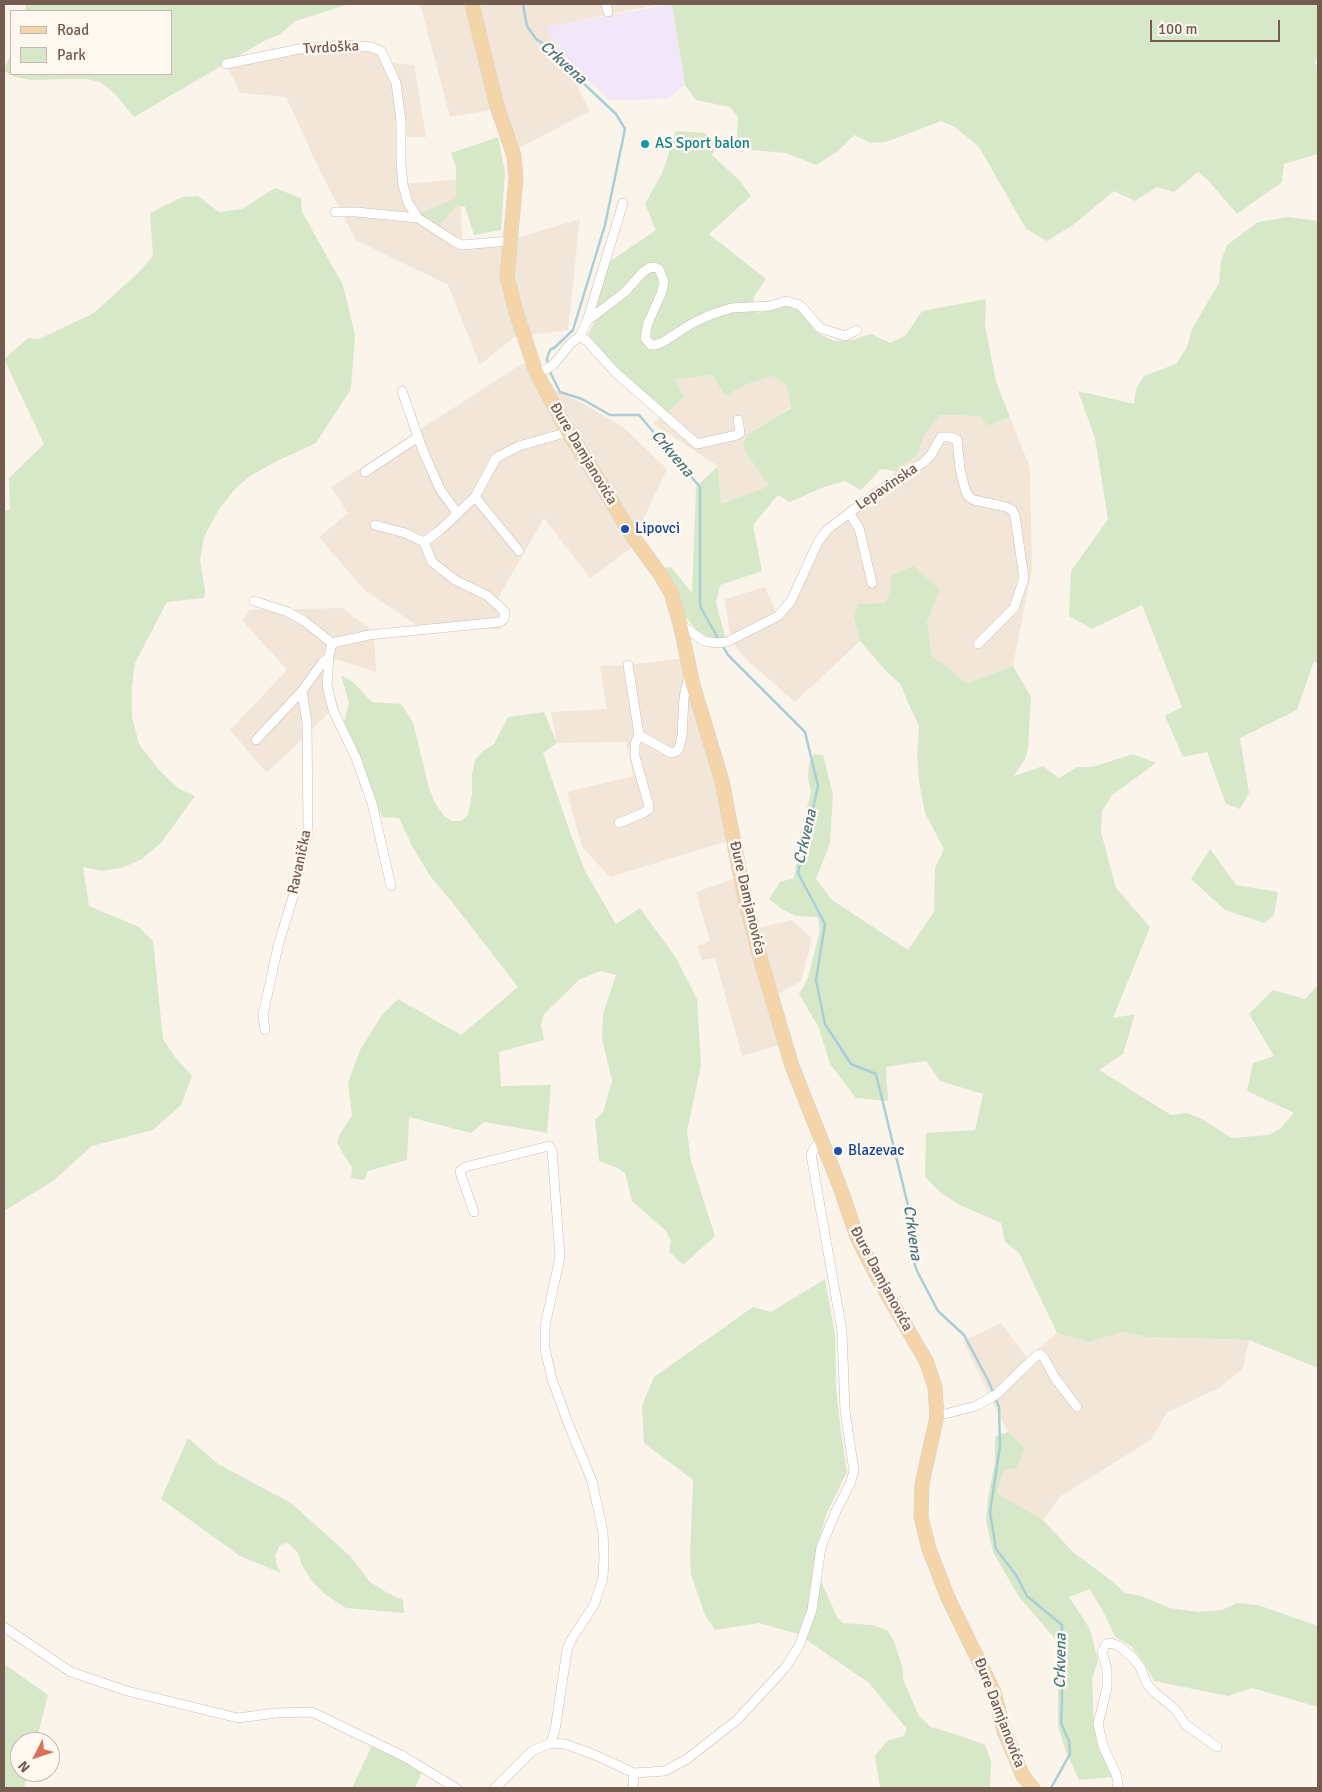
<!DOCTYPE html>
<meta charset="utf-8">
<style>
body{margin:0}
#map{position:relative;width:1322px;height:1792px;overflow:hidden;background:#fbf4eb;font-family:Signika,sans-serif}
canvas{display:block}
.frame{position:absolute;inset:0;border:5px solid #745b4f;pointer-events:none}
.legend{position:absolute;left:10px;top:10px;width:162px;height:65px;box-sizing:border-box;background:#fef8f1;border:1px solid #c7b9b0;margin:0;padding:6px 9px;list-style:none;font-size:15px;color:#745b4f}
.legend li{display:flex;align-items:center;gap:10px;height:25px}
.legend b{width:25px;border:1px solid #c7b9b0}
.north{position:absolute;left:10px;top:1732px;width:50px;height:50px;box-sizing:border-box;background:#fef8f1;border:1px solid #c7b9b0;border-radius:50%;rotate:229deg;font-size:14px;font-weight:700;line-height:20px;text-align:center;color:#745b4f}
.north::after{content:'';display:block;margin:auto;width:18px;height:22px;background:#da725a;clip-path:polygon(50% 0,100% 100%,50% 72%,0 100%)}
.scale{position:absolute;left:1150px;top:20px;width:130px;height:22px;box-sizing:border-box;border:2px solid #745b4f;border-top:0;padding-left:6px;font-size:15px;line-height:18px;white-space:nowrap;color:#745b4f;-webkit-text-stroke:4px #fef8f1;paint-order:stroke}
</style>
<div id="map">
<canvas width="1322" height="1792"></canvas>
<div class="frame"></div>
<ul class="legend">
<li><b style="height:6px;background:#f4d5a9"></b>Road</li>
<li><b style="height:14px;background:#d7e8c9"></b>Park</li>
</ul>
<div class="north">N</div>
<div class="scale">100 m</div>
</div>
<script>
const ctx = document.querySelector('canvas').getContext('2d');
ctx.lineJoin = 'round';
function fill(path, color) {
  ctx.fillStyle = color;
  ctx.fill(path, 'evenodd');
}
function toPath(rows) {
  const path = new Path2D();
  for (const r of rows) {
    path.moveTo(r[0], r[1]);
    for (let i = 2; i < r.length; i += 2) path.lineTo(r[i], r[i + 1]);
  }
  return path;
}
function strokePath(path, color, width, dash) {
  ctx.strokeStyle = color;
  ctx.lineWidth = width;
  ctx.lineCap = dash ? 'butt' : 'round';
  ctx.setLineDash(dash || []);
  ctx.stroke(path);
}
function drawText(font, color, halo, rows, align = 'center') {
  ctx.font = font + ' Signika,sans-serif';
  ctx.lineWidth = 5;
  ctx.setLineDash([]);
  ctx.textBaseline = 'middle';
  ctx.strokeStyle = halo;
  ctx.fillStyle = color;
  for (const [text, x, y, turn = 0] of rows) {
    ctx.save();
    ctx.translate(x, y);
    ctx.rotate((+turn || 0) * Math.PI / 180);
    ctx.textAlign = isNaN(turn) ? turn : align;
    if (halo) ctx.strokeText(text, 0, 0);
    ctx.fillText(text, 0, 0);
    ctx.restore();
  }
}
fill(toPath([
 [420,4,662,4,547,27,590,111,517,149,504,108,450,117],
 [371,47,388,63,414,65,426,137,400,137,403,184,461,179,462,244,503,242,580,219,568,330,514,337,480,365,448,285,356,240,320,171,286,97,240,93,226,64,299,49],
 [523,363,558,392,580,402,623,427,667,469,629,550,590,578,544,518,494,605,502,621,501,629,424,630,364,590,319,537,348,513,331,487],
 [712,375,725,396,745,385,773,376,787,386,791,407,748,434,747,454,769,486,721,504,718,466,653,424,683,396,675,380],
 [940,415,979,416,988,426,1010,417,1030,468,1032,568,1013,666,967,683,932,656,927,622,940,590,891,587,886,603,854,618,860,641,795,702,749,662,731,641,725,599,765,587,778,616,818,542,881,490,895,471,918,455,923,437],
 [342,608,374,632,376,672,329,657,331,711,267,773,230,730,287,670,242,620,250,610],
 [687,658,734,839,610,877,582,847,567,792,633,776,626,742,557,743,551,712,607,709,600,666,628,665],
 [733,879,746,931,792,920,812,938,801,981,772,997,785,1043,742,1056,715,958,702,960,697,946,710,941,696,892],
 [1001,1323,1027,1358,1057,1333,1088,1342,1124,1332,1147,1337,1249,1340,1243,1368,1219,1388,1166,1413,1152,1439,1061,1496,1043,1520,997,1493,1004,1470,1025,1448,1008,1432,963,1341]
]), '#f2e6d9');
fill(toPath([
 [672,4,685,85,668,99,610,100,563,59,546,27]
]), '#f1e7f8');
fill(toPath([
 [26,4,349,4,296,21,280,34,264,41,134,117,115,94,100,82,87,79,71,79,31,80,15,77,4,71,4,69,11,54,11,74,171,74,171,11,25,11],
 [672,4,1318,4,1318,55,1315,64,1318,65,1318,154,1284,164,1282,182,1237,214,1208,180,1198,172,1174,192,1157,187,1135,201,1114,191,1073,225,1047,241,1026,229,979,147,955,127,941,121,886,142,871,143,854,135,837,152,816,165,786,153,739,149,737,136,738,117,730,107,696,100,685,85],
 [676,131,705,133,716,144,712,155,739,180,751,196,709,234,766,279,753,298,758,313,787,306,799,310,817,333,834,341,852,340,871,334,890,343,906,335,922,311,986,299,985,325,996,382,1010,417,988,426,979,416,940,415,923,437,918,455,895,471,881,469,861,490,845,481,824,487,790,502,778,495,753,525,762,571,720,585,716,603,726,640,702,637,683,613,664,568,671,567,692,593,696,487,718,466,721,504,769,486,747,454,743,444,748,434,791,408,787,386,773,376,745,385,725,396,712,375,675,380,684,396,667,412,610,364,593,344,588,334,596,320,592,311,609,262,656,230,645,204,663,171],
 [498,137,505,172,501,230,474,235,465,207,457,205,439,226,419,214,456,198,456,167,451,153],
 [275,188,301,198,302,212,343,285,355,335,351,389,316,443,277,461,250,476,236,488,219,509,204,537,200,560,205,590,204,598,167,602,135,663,132,687,132,717,139,744,159,770,178,788,195,796,161,843,142,859,124,867,103,871,83,867,89,906,139,927,153,941,163,1039,175,1057,192,1076,181,1105,153,1130,92,1146,53,1181,4,1211,4,511,10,509,9,478,44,444,4,359,28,338,39,339,94,313,139,272,153,256,150,213,182,197,198,196,219,212,242,209],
 [1288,217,1318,221,1318,664,1314,661,1297,710,1240,738,1249,793,1240,809,1226,804,1207,752,1183,757,1165,716,1182,707,1142,605,1092,629,1069,616,1071,571,1108,519,1095,438,1078,391,1134,404,1136,389,1144,376,1176,364,1187,347,1192,329,1219,283,1221,261,1227,245,1258,222],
 [914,566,940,590,927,622,932,656,967,683,1013,666,1031,697,1028,749,1025,759,1014,776,1043,766,1059,778,1077,767,1092,767,1133,754,1156,763,1112,795,1102,811,1101,832,1116,888,1150,927,1113,1018,1135,1014,1123,1054,1099,1070,1171,1115,1187,1113,1200,1118,1232,1138,1268,1135,1280,1129,1294,1113,1247,1091,1253,1063,1274,1056,1249,1014,1273,990,1305,999,1318,985,1318,1368,1249,1340,1147,1337,1124,1332,1088,1342,1057,1333,1019,1253,1005,1242,1001,1223,962,1206,942,1194,925,1177,926,1133,975,1130,983,1094,940,1081,926,1061,886,1067,888,1101,856,1098,830,1064,819,1028,799,994,808,978,820,930,818,917,796,916,783,910,769,899,780,882,794,878,801,831,811,792,808,777,809,763,814,754,823,755,833,794,830,843,816,879,832,900,908,950,934,912,935,868,944,849,925,813,919,782,917,756,919,726,908,703,901,685,886,671,860,641,854,618,858,604,886,603,891,587,891,575],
 [341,675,353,682,372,702,401,704,413,722,429,788,435,803,444,816,452,821,461,821,468,815,472,794,472,774,475,760,483,751,494,744,508,717,544,712,557,743,543,753,571,835,585,871,616,924,640,908,676,958,697,999,701,1065,687,1131,691,1161,715,1236,683,1265,669,1251,671,1241,666,1231,632,1201,625,1173,617,1168,599,1161,595,1120,603,1112,612,1081,602,1039,603,1014,616,975,600,971,580,979,544,1014,541,1025,544,1040,499,1052,501,1086,551,1085,547,1133,484,1122,471,1133,409,1117,407,1160,368,1171,364,1180,351,1178,352,1167,342,1152,337,1142,340,1134,352,1115,348,1083,360,1050,382,1015,398,999,461,1035,518,987,452,902,430,876,412,846,399,818,382,817,357,750,344,722,349,703],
 [1210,849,1236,885,1278,892,1274,915,1264,923,1225,910,1191,879],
 [825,1279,835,1335,836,1388,841,1433,847,1472,826,1515,815,1555,821,1581,837,1617,843,1623,872,1625,887,1630,894,1641,903,1669,903,1679,919,1716,931,1727,964,1737,985,1745,991,1761,990,1788,880,1788,875,1756,887,1741,904,1736,907,1729,869,1683,798,1634,759,1623,715,1630,705,1615,691,1575,690,1555,693,1480,644,1443,642,1405,654,1377,753,1307,771,1312],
 [1008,1432,1025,1448,1016,1468,1004,1470,997,1493,1043,1520,1073,1552,1112,1581,1125,1593,1141,1596,1170,1608,1198,1612,1222,1610,1237,1603,1258,1605,1318,1626,1318,1707,1252,1688,1228,1696,1154,1681,1144,1663,1131,1646,1115,1637,1106,1617,1090,1589,1069,1597,1090,1629,1098,1661,1092,1679,1094,1727,1097,1741,1113,1777,1079,1780,1065,1749,1058,1725,1058,1642,1019,1597,993,1552,986,1520,988,1498,995,1461,995,1436],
 [188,1438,218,1464,291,1503,350,1556,370,1582,386,1592,403,1600,404,1613,346,1608,326,1595,311,1580,302,1565,298,1553,288,1543,280,1545,275,1555,277,1566,281,1573,240,1556,161,1499],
 [4,1664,48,1695,36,1742,20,1742,20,1772,28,1772,24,1788,4,1788],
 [373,1743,423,1769,415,1788,352,1788]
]), '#d7e8c9');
strokePath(toPath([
 [523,4,527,26,536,39,553,50,583,83,616,114,625,129,605,225,573,330,554,348,551,349,549,352,547,359,550,372,560,392,582,399,610,415,639,415,700,487,700,606,719,640],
 [722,645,728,655,805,732,818,786,798,873,825,924,816,980,825,1024,851,1064,876,1074,913,1226,913,1260,917,1271,938,1311,964,1335,989,1382,999,1407,1000,1446,990,1512,996,1549,1016,1575,1027,1596,1062,1625,1062,1699,1061,1723,1069,1741,1070,1754,1051,1788]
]), '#a7cfd5', 2.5);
const minor = toPath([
 [606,4,608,12],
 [226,64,299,49,344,45,371,47,381,51,396,83,401,121,401,164,403,185,408,203,418,218,455,242,462,245,509,241],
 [335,212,356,212,418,218],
 [587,321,625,292,643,272,649,268,654,267,659,269,664,282,661,294,648,323,645,338,651,345,655,345,663,342,691,324,710,315,731,308,770,306,786,301,800,305,820,328,845,336,857,330],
 [580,336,587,341,616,373,697,444,737,435,740,433,738,420],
 [536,372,547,369,554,364,571,343,580,336,587,321,623,203],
 [402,391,423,451,440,489,457,513],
 [365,472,418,437],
 [475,497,519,551],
 [849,513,859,528,872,583],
 [375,525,405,533,424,542],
 [254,601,288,612,304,621,332,643],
 [680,624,704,641,716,643,727,642,778,616,791,601,818,542,827,530,877,492,924,462,931,455,941,437,950,437,957,440,960,469,965,489,968,496,974,500,1006,507,1012,510,1015,516,1024,578,1014,608,978,644],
 [329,657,327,685,333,710,356,758,372,803,391,886],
 [628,665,639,735,671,753,677,751,679,748,682,736,684,697,689,676],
 [256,740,302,691],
 [619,823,643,813,649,809,649,806,635,757,635,744,639,735],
 [265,1030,263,1015,278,946,293,897,308,832,307,723,302,691,322,663,329,657,332,643,369,635,500,622,504,619,505,612,488,596,455,580,432,562,424,542,439,531,475,497,496,458,519,446,568,432],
 [474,1212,461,1175,460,1171,465,1167,549,1146,552,1150,560,1257,545,1326,545,1349,552,1379,568,1423,592,1481,603,1532,604,1557,603,1578,594,1605,571,1640,567,1650,555,1730,551,1743],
 [937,1416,976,1406,997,1394,1037,1355,1040,1354,1044,1358,1055,1378,1077,1407],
 [4,1627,71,1672,127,1691,238,1718,276,1713,312,1712,403,1756,456,1788],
 [495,1788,532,1751,551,1743,565,1744,595,1755,634,1773,665,1771,687,1759,737,1720,785,1668,799,1646,812,1610,821,1547,836,1511,850,1484,854,1471,845,1411,842,1331,811,1155,815,1147,821,1141],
 [633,1788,634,1773],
 [1117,1788,1118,1783,1116,1774,1103,1746,1098,1724,1107,1688,1107,1669,1102,1652,1106,1644,1111,1643,1119,1646,1132,1657,1140,1667,1147,1684,1154,1692,1175,1709,1186,1725,1217,1747]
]);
const primary = toPath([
 [472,4,497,106,514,156,516,178,507,276,516,312,536,372,568,432,595,474,633,537,660,574,671,593,680,624,693,685,722,781,745,899,761,961,792,1066,840,1187,857,1237,880,1282,926,1361,935,1387,937,1416,922,1484,921,1517,929,1549,948,1598,994,1692,1004,1731,1023,1776,1033,1788]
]);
strokePath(minor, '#cdbcb1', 10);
strokePath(primary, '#d8d1ce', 15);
strokePath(minor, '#fff', 9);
strokePath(primary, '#f4d5a9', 14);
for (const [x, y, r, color] of [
 [645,144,5,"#0f9aa8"],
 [625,529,5,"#1a4fb4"],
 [838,1151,5,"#1a4fb4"]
]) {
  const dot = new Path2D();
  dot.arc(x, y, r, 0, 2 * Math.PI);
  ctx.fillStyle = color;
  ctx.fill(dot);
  strokePath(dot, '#fef8f1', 2);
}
drawText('15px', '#745b4f', '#fef8f1', [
 ["Tvrdoška",331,48,-3],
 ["Đure Damjanovića",583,454,59],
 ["Lepavinska",887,487,-34],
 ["Ravanička",300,862,-78],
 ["Đure Damjanovića",747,898,77],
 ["Đure Damjanovića",881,1279,62],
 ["Đure Damjanovića",999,1713,69]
]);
drawText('15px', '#0d838f', '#fef8f1', [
 ["AS Sport balon",655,144]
], 'left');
drawText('15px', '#164399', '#fef8f1', [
 ["Lipovci",635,529],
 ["Blazevac",848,1151]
], 'left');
drawText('italic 16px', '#47777f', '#fef8f1', [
 ["Crkvena",563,63,42],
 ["Crkvena",672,454,50],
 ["Crkvena",806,837,-77],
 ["Crkvena",912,1233,82],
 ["Crkvena",1061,1661,-89]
]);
</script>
